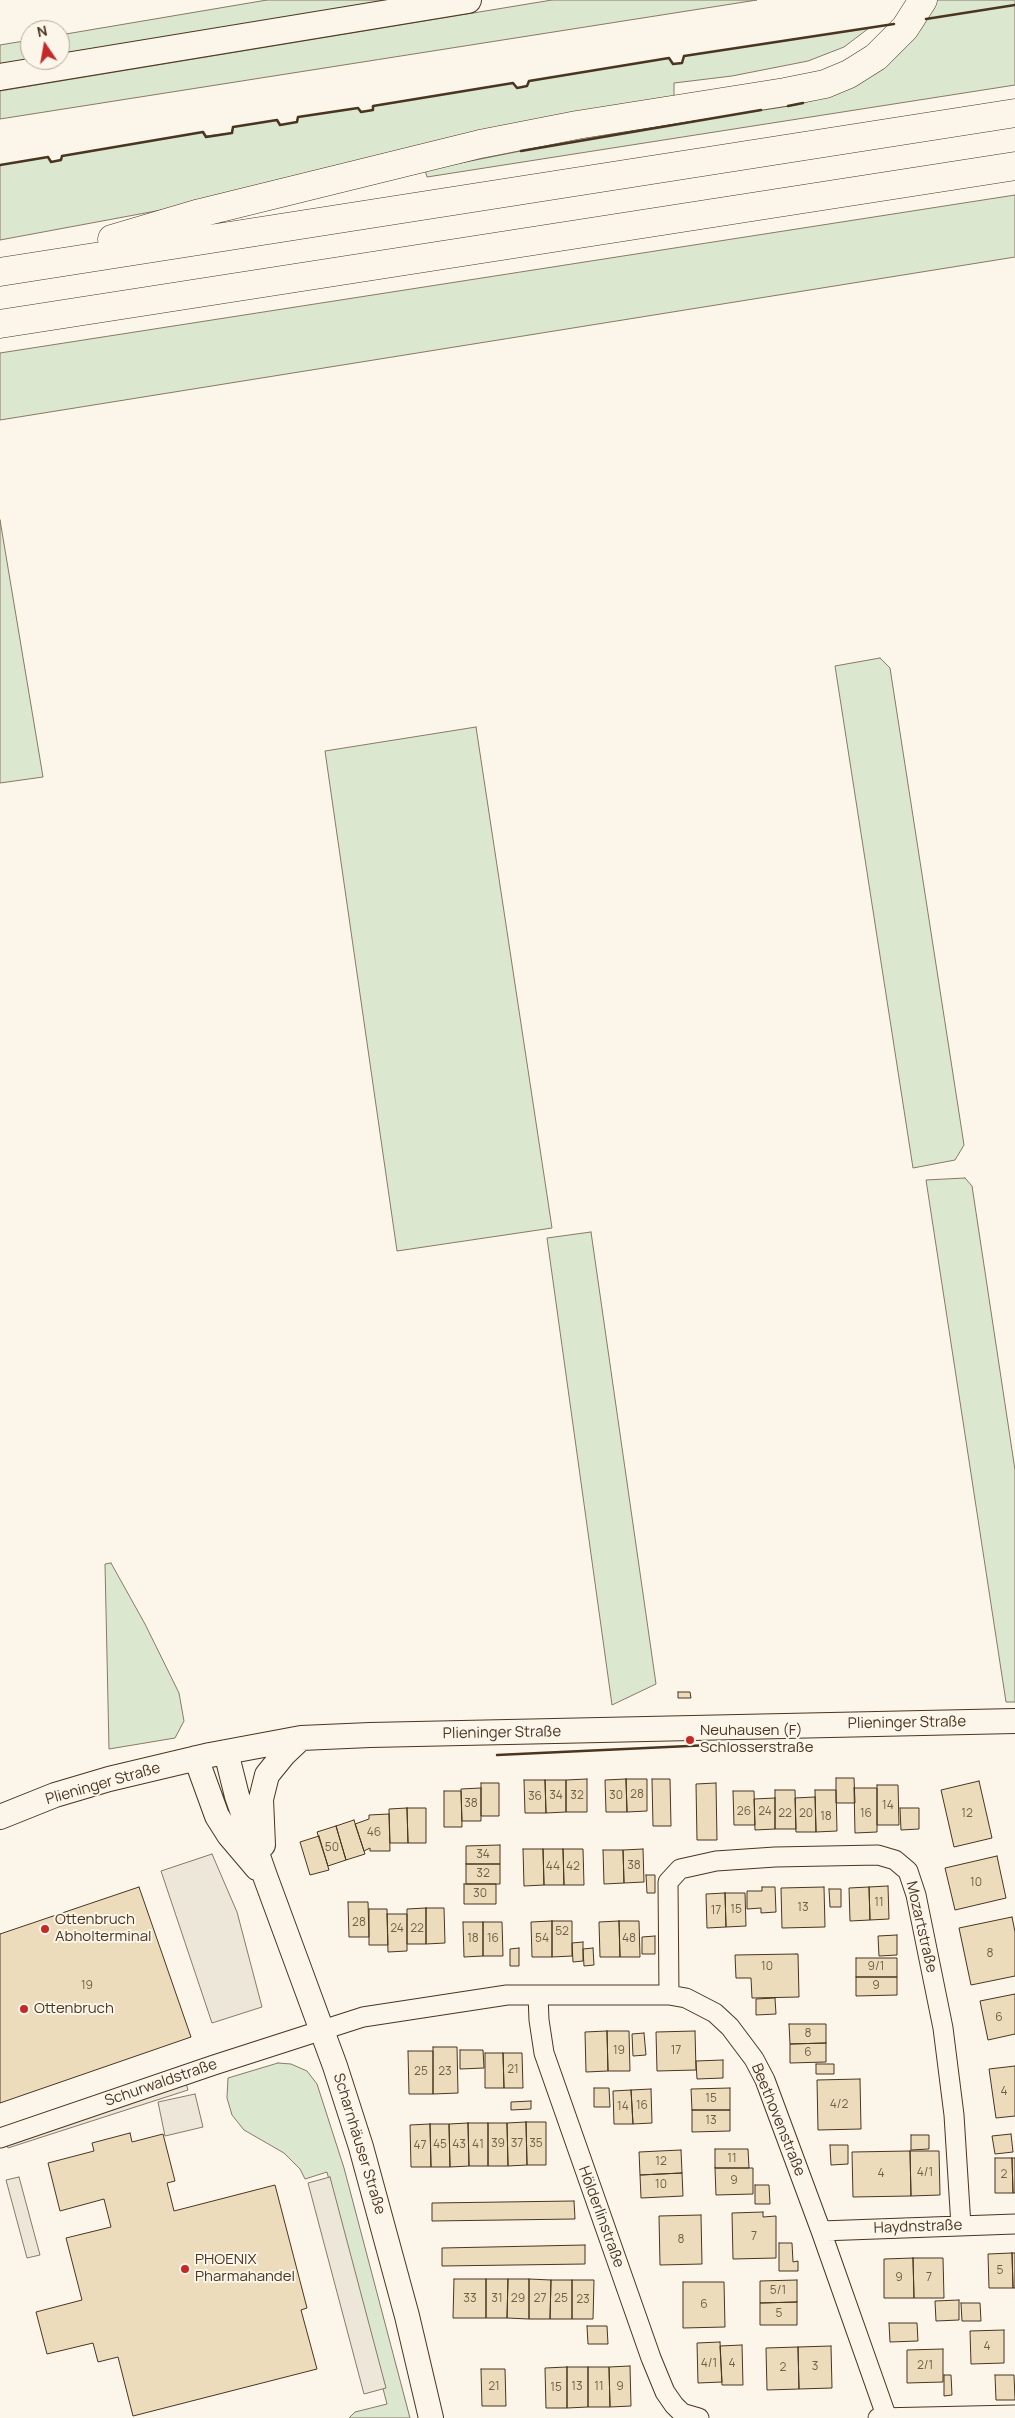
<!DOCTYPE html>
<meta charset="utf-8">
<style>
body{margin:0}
#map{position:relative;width:1015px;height:2418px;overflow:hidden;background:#fbf6e9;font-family:Manrope,sans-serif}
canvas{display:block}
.north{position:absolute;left:20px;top:20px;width:50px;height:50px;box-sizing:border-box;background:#fbf6e9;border:1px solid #b4a999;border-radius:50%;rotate:348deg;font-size:14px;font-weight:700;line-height:20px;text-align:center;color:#4a3520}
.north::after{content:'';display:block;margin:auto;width:18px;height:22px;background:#c62828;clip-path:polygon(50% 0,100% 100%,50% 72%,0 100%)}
</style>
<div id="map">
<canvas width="1015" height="2418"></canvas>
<div class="north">N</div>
</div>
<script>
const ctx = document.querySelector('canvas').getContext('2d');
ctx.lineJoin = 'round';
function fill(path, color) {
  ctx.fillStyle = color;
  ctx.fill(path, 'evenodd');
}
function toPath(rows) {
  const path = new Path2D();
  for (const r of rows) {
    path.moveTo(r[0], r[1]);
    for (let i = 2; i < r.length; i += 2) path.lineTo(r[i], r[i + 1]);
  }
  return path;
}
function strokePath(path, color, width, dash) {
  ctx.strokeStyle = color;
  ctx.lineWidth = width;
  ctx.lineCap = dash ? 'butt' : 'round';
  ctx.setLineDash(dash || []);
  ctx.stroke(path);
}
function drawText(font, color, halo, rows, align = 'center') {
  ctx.font = font + ' Manrope,sans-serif';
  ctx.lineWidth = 4;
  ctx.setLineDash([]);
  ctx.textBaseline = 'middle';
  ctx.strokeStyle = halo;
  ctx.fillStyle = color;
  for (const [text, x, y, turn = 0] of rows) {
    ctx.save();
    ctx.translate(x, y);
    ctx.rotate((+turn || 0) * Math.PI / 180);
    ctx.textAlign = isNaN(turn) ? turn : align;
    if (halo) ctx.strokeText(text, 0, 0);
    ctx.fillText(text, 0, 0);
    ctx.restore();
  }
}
const green = toPath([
 [267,0,391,0,60,55,60,35,267,0],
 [552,0,757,0,0,119,0,91,552,0],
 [934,0,1015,0,1015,85,427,177,425,170,521,151,635,130,796,105,837,93,886,65,899,54,911,40,934,0],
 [869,28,844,47,808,61,732,76,674,83,674,99,172,208,0,240,0,165,48,157,51,162,60,160,62,156,203,132,206,136,231,133,233,127,277,120,280,125,296,122,298,117,358,108,361,112,372,110,373,106,513,83,517,88,527,86,529,81,669,58,673,64,682,63,684,56,869,28],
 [30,40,30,59,0,64,0,45,30,40],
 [1015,195,1015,257,0,420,0,353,1015,195],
 [0,520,43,777,0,783,0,520],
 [880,658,890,668,964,1145,955,1160,913,1168,835,666,880,658],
 [476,727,552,1228,397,1251,325,751,476,727],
 [965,1178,972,1186,1015,1470,1015,1702,1006,1702,926,1180,965,1178],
 [591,1232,656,1684,612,1705,547,1238,591,1232],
 [111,1563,145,1624,179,1693,184,1721,175,1738,109,1749,105,1564,111,1563],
 [278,2063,291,2064,307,2071,317,2084,344,2168,410,2418,349,2418,355,2412,387,2404,327,2172,305,2179,300,2169,284,2153,244,2130,232,2115,227,2098,228,2078,278,2063]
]);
fill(green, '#dce7d0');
strokePath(green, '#887966', 1);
const parking = toPath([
 [212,1854,237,1912,262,2007,212,2023,161,1871,212,1854],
 [186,2083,188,2090,8,2148,5,2141,186,2083],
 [195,2094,203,2127,165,2136,158,2102,195,2094],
 [19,2177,40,2255,27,2258,6,2180,19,2177],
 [330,2177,386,2388,364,2394,308,2183,330,2177]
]);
fill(parking, '#ede7d9');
strokePath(parking, '#887966', 1);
const building = toPath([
 [678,1692,690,1692,691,1698,678,1698,678,1692],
 [836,1778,854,1778,855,1803,836,1803,836,1778],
 [587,1779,587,1812,566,1812,566,1780,587,1779],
 [626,1779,627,1812,606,1812,605,1780,626,1779],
 [626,1779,647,1779,647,1811,627,1812,626,1779],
 [652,1779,670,1779,671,1826,653,1826,652,1779],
 [524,1780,545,1780,546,1813,525,1813,524,1780],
 [545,1780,566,1780,566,1812,546,1813,545,1780],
 [979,1781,992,1838,954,1847,941,1790,979,1781],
 [481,1783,499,1783,499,1816,481,1816,481,1783],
 [716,1783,717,1840,697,1840,696,1784,716,1783],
 [877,1785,898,1785,899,1825,877,1825,877,1785],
 [481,1788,481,1821,462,1821,461,1789,481,1788],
 [854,1788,877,1788,877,1832,855,1833,854,1788],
 [775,1790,795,1790,796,1829,775,1829,775,1790],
 [815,1790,836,1790,837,1831,816,1832,815,1790],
 [444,1791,461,1791,462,1827,444,1827,444,1791],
 [733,1791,754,1791,755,1825,734,1825,733,1791],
 [815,1797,816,1832,796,1832,795,1798,815,1797],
 [775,1798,775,1829,755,1830,754,1799,775,1798],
 [407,1808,426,1808,426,1843,408,1843,407,1808],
 [407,1808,408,1843,390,1843,389,1809,407,1808],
 [900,1808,919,1808,919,1829,901,1830,900,1808],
 [389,1814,390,1851,370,1851,370,1848,364,1851,355,1824,369,1819,369,1815,389,1814],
 [354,1820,365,1854,346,1860,336,1826,354,1820],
 [336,1826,346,1860,328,1866,317,1832,336,1826],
 [319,1836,329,1870,310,1875,300,1842,319,1836],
 [500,1845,500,1864,466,1864,466,1846,500,1845],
 [523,1849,543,1849,544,1885,524,1886,523,1849],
 [543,1849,563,1849,564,1885,544,1885,543,1849],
 [563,1849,583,1849,584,1885,564,1885,563,1849],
 [643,1849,644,1882,624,1883,623,1850,643,1849],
 [603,1850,623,1850,624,1883,604,1884,603,1850],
 [997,1856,1006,1898,955,1910,945,1868,997,1856],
 [466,1864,500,1864,500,1884,466,1884,466,1864],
 [646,1875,655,1875,655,1893,647,1893,646,1875],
 [464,1884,496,1884,496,1904,464,1904,464,1884],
 [888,1886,889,1919,870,1920,869,1887,888,1886],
 [139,1887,191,2037,0,2103,0,1934,139,1887],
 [762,1887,775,1887,776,1912,761,1913,761,1908,747,1909,747,1891,762,1891,762,1887],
 [824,1887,825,1927,782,1928,781,1888,824,1887],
 [869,1887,870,1920,850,1921,849,1888,869,1887],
 [829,1889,841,1889,841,1907,830,1907,829,1889],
 [725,1893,726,1927,707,1928,706,1894,725,1893],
 [725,1893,745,1893,746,1926,726,1927,725,1893],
 [348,1902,368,1902,369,1937,349,1937,348,1902],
 [426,1908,444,1908,445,1943,426,1944,426,1908],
 [426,1908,426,1944,407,1944,407,1909,426,1908],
 [369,1909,387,1909,388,1945,369,1945,369,1909],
 [387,1914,407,1914,407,1951,388,1952,387,1914],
 [1012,1917,1015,1932,1015,1976,971,1985,959,1928,1012,1917],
 [552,1921,572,1921,572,1956,552,1957,552,1921],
 [552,1921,552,1957,532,1957,531,1922,552,1921],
 [619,1921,639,1921,640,1957,620,1957,619,1921],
 [619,1921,620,1957,600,1957,599,1922,619,1921],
 [463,1922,483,1922,483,1956,464,1957,463,1922],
 [483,1922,502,1922,503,1956,483,1956,483,1922],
 [897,1935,897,1955,879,1956,878,1936,897,1935],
 [655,1936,655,1954,642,1954,642,1937,655,1936],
 [583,1942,583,1961,573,1962,572,1943,583,1942],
 [519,1948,519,1966,510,1966,510,1949,519,1948],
 [593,1948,594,1965,584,1966,583,1949,593,1948],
 [796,1954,798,1954,799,1997,752,1998,751,1978,736,1978,735,1955,796,1954],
 [856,1958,897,1958,897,1977,856,1977,856,1958],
 [856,1977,897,1977,897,1995,856,1996,856,1977],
 [1015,1994,1015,2034,988,2040,980,2001,1015,1994],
 [775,1998,776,2014,756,2015,756,1999,775,1998],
 [789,2024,826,2024,826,2043,790,2044,789,2024],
 [607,2031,608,2071,586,2072,585,2032,607,2031],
 [607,2031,629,2031,630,2071,608,2071,607,2031],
 [695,2031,696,2070,657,2071,656,2032,695,2031],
 [644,2033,646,2055,633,2056,632,2034,644,2033],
 [826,2043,826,2062,790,2063,790,2044,826,2043],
 [433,2047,457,2047,458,2093,433,2094,433,2047],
 [460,2050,483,2050,484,2068,460,2069,460,2050],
 [408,2051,433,2051,433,2094,409,2094,408,2051],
 [485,2053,503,2053,504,2088,485,2088,485,2053],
 [503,2053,522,2053,523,2088,504,2088,503,2053],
 [723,2060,723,2078,697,2079,696,2061,723,2060],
 [816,2064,834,2064,834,2074,816,2074,816,2064],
 [1015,2066,1015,2116,996,2118,989,2069,1015,2066],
 [860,2079,861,2129,818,2130,817,2080,860,2079],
 [594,2088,609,2088,610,2107,594,2107,594,2088],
 [730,2088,730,2110,692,2110,691,2089,730,2088],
 [651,2089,652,2123,633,2124,631,2090,651,2089],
 [631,2090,633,2124,614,2124,613,2091,631,2090],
 [531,2101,531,2109,511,2110,511,2102,531,2101],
 [692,2110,730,2110,730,2131,692,2132,692,2110],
 [526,2122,546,2122,546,2165,527,2165,526,2122],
 [526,2122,527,2165,508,2166,507,2123,526,2122],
 [468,2123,469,2166,450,2167,449,2124,468,2123],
 [468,2123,488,2123,488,2166,469,2166,468,2123],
 [488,2123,507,2123,508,2166,488,2166,488,2123],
 [430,2124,431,2167,411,2167,410,2125,430,2124],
 [430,2124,449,2124,450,2167,431,2167,430,2124],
 [130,2133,132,2142,163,2134,175,2181,167,2183,174,2211,275,2185,307,2308,301,2310,317,2369,133,2416,118,2357,98,2362,93,2343,47,2354,36,2312,82,2300,66,2238,111,2227,104,2199,60,2211,48,2163,94,2151,92,2143,130,2133],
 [1011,2134,1013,2152,995,2154,992,2136,1011,2134],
 [911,2135,929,2135,929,2149,911,2150,911,2135],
 [830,2145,848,2145,848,2164,831,2165,830,2145],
 [715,2149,748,2149,749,2168,715,2168,715,2149],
 [681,2150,682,2173,640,2175,639,2152,681,2150],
 [910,2151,939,2151,940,2195,911,2196,910,2151],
 [910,2151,911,2196,853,2197,852,2152,910,2151],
 [995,2158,1012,2158,1013,2193,995,2193,995,2158],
 [1012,2158,1015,2158,1015,2193,1013,2193,1012,2158],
 [715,2168,753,2168,753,2194,716,2195,715,2168],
 [682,2173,683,2196,641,2198,640,2175,682,2173],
 [755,2185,769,2185,770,2204,755,2204,755,2185],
 [574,2201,575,2219,432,2221,432,2203,574,2201],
 [763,2212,763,2217,776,2216,776,2258,733,2259,732,2213,763,2212],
 [701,2215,702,2264,660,2265,659,2216,701,2215],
 [779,2243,792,2243,793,2262,798,2261,798,2271,779,2271,779,2243],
 [585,2245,585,2264,442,2266,442,2248,585,2245],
 [1012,2253,1015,2253,1015,2288,1013,2288,1012,2253],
 [1012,2253,1013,2288,989,2288,988,2254,1012,2253],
 [913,2258,943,2258,944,2298,914,2298,913,2258],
 [913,2258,914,2298,884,2298,884,2259,913,2258],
 [454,2279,486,2279,486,2318,453,2318,454,2279],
 [486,2279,508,2279,507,2318,486,2318,486,2279],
 [508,2279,529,2279,529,2319,507,2318,508,2279],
 [529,2279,551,2280,550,2319,529,2319,529,2279],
 [551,2280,572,2280,572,2319,550,2319,551,2280],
 [572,2280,594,2280,593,2319,572,2319,572,2280],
 [797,2280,797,2302,760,2303,760,2281,797,2280],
 [683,2282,724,2282,725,2327,683,2328,683,2282],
 [959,2300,959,2320,936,2321,935,2301,959,2300],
 [797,2302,797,2325,760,2325,760,2303,797,2302],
 [961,2303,980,2303,981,2321,962,2321,961,2303],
 [889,2323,917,2323,918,2341,890,2342,889,2323],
 [587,2326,607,2326,608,2344,588,2344,587,2326],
 [1004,2330,1004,2363,971,2364,970,2331,1004,2330],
 [720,2342,722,2382,698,2383,697,2343,720,2342],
 [742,2345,743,2385,722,2385,720,2346,742,2345],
 [831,2346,832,2388,799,2389,798,2347,831,2346],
 [798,2347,799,2389,767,2390,766,2348,798,2347],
 [943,2349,943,2382,907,2383,907,2350,943,2349],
 [630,2366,631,2406,610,2407,609,2367,630,2366],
 [567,2367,567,2408,546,2408,545,2368,567,2367],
 [567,2367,588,2367,588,2407,567,2408,567,2367],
 [588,2367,609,2367,610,2407,588,2407,588,2367],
 [481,2369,505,2369,506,2406,482,2406,481,2369],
 [944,2375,951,2375,952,2395,944,2396,944,2375],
 [995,2375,1014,2375,1015,2400,996,2400,995,2375]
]);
fill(building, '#ecdcbc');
strokePath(building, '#4a3520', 1);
const minor = toPath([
 [538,1995,539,2020,544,2053,651,2358,665,2392,674,2405,682,2413,699,2418],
 [669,1995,668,1882,680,1869,716,1861,775,1857,878,1855,895,1860,908,1871,916,1895,943,2028,954,2115,961,2226],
 [0,2138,214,2065,363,2017,507,1995,669,1995,686,1998,715,2013,730,2027,754,2059,765,2080,821,2231,887,2418],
 [821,2231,1015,2224],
 [878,2418,1015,2415]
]);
const tertiary = toPath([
 [226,1752,237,1796,265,1876,335,2066,361,2147,407,2316,431,2418],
 [196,1758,217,1816,229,1835,257,1868],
 [0,1817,55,1795,109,1779,210,1755,301,1738,370,1735,1015,1721],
 [263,1845,261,1799,267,1775,284,1754,301,1738]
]);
const secondary = toPath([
 [0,77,468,0]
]);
const motorway = toPath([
 [112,239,200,213,480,144,577,125,785,92,825,84,849,74,876,57,905,28,923,0],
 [0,272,1015,113],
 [0,324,1015,166]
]);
strokePath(minor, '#4a3520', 21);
strokePath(tertiary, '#4a3520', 26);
strokePath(secondary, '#4a3520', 28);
strokePath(motorway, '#4a3520', 29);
strokePath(minor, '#fbf6e9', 19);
strokePath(tertiary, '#fbf6e9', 24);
strokePath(secondary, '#fbf6e9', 26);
strokePath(motorway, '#fbf6e9', 28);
strokePath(toPath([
 [926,19,1015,5],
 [788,106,803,103],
 [521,151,761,110],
 [0,165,48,157,51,162,61,160,62,156,203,132,206,137,232,133,233,127,277,120,280,125,297,122,298,117,358,108,361,112,373,110,373,106,513,83,517,88,527,86,529,81,669,58,673,64,682,63,684,56,894,24],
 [497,1755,710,1745]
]), '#4a3520', 2.5);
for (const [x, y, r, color] of [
 [690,1740,5,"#c62828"],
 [45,1929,5,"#c62828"],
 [24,2009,5,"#c62828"],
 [185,2269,5,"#c62828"]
]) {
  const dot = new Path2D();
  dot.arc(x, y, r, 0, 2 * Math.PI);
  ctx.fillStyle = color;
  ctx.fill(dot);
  strokePath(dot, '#fbf6e9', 2);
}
drawText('12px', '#725f47', null, [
 ["28",637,1795],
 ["34",556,1796],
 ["32",577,1796],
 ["30",616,1796],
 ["36",535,1797],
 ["38",471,1804],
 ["14",888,1806],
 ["26",744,1812],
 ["24",765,1812],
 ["22",785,1814],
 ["20",806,1814],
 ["16",866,1814],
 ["12",967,1814],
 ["18",826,1817],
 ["46",374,1833],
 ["50",332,1848],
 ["34",483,1855],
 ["38",634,1866],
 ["44",553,1867],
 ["42",573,1867],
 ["32",483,1874],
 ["10",976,1883],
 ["30",480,1894],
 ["11",879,1903],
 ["13",803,1908],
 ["15",736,1910],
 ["17",716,1911],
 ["28",359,1923],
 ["24",397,1929],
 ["22",417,1929],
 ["52",562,1932],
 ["18",473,1939],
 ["16",493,1939],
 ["54",542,1939],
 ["48",629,1939],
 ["8",990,1954],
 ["10",767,1967],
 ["9/1",876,1967],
 ["19",87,1986],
 ["9",876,1986],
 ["6",999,2018],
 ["8",808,2034],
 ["19",619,2051],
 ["17",676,2051],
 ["6",808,2053],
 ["21",513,2070],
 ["25",421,2072],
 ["23",445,2072],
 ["4",1004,2092],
 ["15",711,2099],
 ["4/2",839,2105],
 ["16",642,2106],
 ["14",623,2107],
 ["13",711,2121],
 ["39",498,2144],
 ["37",517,2144],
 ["35",536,2144],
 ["45",440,2145],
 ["43",459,2145],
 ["41",478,2145],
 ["47",420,2146],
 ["11",732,2159],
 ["12",661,2162],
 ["4/1",925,2173],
 ["4",881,2174],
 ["2",1004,2175],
 ["9",734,2181],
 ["10",661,2185],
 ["7",754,2237],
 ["8",681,2240],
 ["5",1000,2271],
 ["9",899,2278],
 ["7",929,2278],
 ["5/1",778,2291],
 ["33",470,2299],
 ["31",497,2299],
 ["29",518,2299],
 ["27",540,2299],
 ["25",561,2299],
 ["23",583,2300],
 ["6",704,2305],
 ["5",779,2314],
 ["4",987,2347],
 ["4/1",709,2364],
 ["4",732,2364],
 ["2/1",925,2366],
 ["3",815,2367],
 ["2",783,2368],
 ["21",494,2387],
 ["13",577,2387],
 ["11",599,2387],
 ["9",620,2387],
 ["15",556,2388]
]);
drawText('15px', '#4a3520', '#fbf6e9', [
 ["Plieninger Straße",907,1723,-1],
 ["Plieninger Straße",502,1733,-1],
 ["Plieninger Straße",103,1784,-16],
 ["Mozartstraße",921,1927,77],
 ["Schurwaldstraße",161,2083,-19],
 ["Beethovenstraße",778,2120,68],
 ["Scharnhäuser Straße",359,2144,73],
 ["Hölderlinstraße",601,2217,70],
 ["Haydnstraße",918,2227,-2]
]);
drawText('15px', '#4a3520', '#fbf6e9', [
 ["Neuhausen (F)",700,1731],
 ["Schlosserstraße",700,1748],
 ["Ottenbruch",55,1920],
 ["Abholterminal",55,1937],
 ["Ottenbruch",34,2009],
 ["PHOENIX",195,2260],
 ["Pharmahandel",195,2277]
], 'left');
</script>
